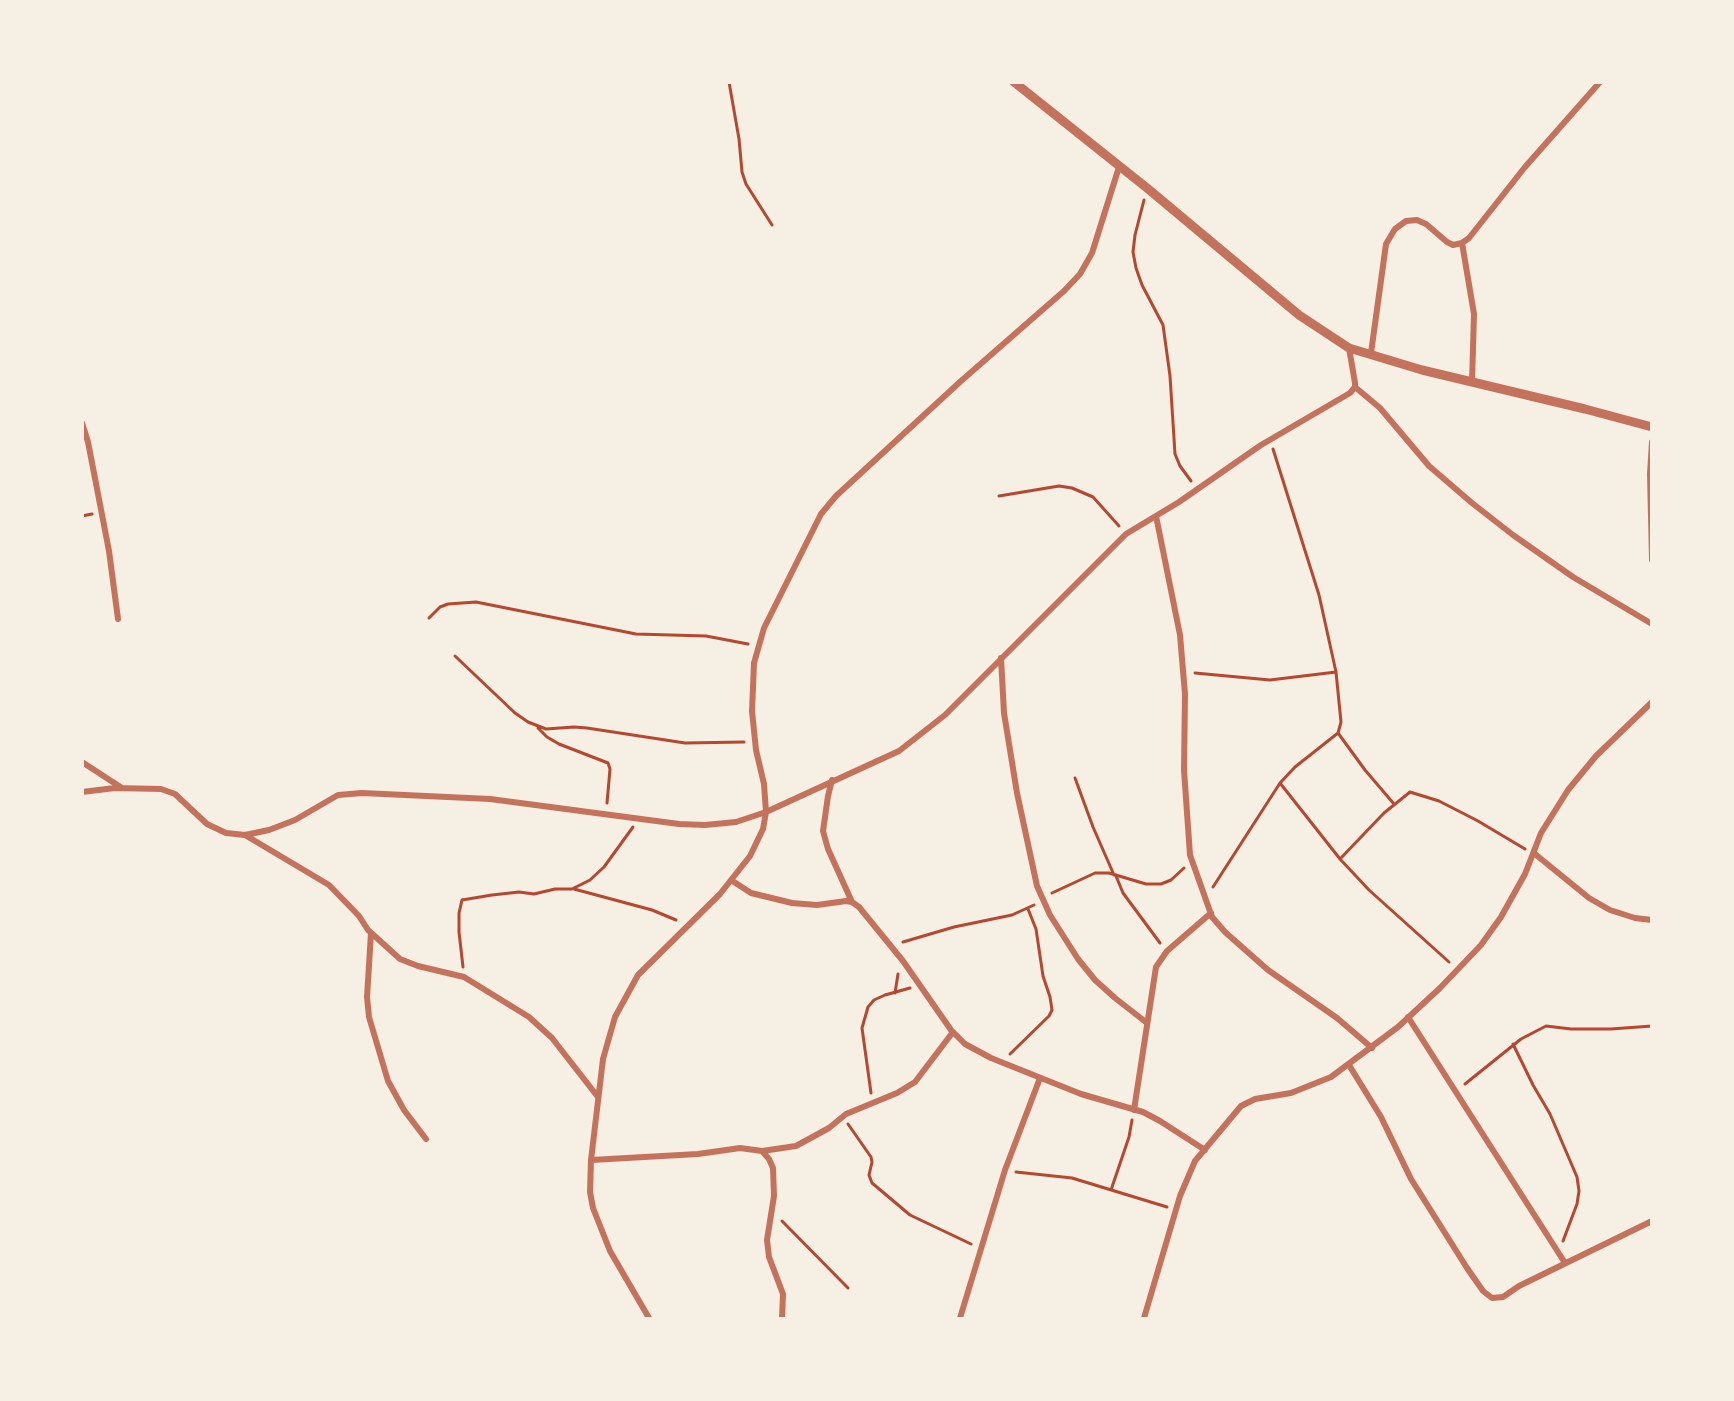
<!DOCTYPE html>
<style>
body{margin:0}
#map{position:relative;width:1734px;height:1401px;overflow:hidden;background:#f6efe4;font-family:"DejaVu Sans",sans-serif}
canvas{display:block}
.frame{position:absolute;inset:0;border:84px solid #f6efe4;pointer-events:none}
</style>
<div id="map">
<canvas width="1734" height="1401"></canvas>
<div class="frame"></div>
</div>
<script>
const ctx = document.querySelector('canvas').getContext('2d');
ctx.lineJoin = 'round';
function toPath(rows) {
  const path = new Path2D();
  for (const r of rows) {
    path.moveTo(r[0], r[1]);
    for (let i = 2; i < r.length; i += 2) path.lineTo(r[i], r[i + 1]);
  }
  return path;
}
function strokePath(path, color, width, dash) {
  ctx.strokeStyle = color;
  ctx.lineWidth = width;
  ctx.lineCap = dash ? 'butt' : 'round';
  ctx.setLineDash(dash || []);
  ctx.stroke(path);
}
strokePath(toPath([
 [729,82,739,139,742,172,746,184,772,225],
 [1144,200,1135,235,1133,252,1136,268,1142,285,1163,325,1170,376,1175,454,1180,466,1191,481],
 [999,496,1059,486,1072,488,1093,497,1119,526],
 [82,516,92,514],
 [429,618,440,607,448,604,476,602,636,634,706,636,748,644],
 [455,656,515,713,528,722,546,729,574,727,587,728,685,743,744,742],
 [1195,673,1270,680,1336,672],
 [538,728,547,737,559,744,608,763,610,769,607,803],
 [1338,733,1365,770,1394,804],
 [1075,778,1093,827,1114,875],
 [1280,783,1340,859,1369,890,1449,962],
 [1340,859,1384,813,1410,792,1439,801,1478,821,1525,849],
 [1116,876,1123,893,1160,943],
 [1213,887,1280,783,1295,767,1338,733,1341,722,1336,672,1319,595,1273,449],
 [574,889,652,910,676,920],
 [1052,893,1095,873,1109,873,1146,884,1161,884,1171,880,1184,868],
 [903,942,954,927,1012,915,1034,905],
 [463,967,459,932,459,913,462,900,492,895,519,892,534,894,555,889,572,889,590,880,604,867,633,827],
 [895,993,898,974],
 [1513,1044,1533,1085,1550,1114,1577,1177,1579,1191,1577,1204,1563,1241],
 [1010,1054,1049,1016,1052,1010,1050,997,1043,976,1036,929,1028,909],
 [1465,1084,1521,1039,1546,1026,1571,1029,1611,1029,1652,1026],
 [871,1093,862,1028,868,1007,874,1000,885,995,910,988],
 [848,1124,871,1157,872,1162,869,1175,872,1183,910,1215,971,1244],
 [1016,1172,1072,1178,1167,1207],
 [1111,1190,1129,1137,1132,1120],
 [782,1221,848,1288]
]), '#b5482f', 3);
strokePath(toPath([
 [1462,243,1474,314,1472,383],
 [1371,353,1386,244,1395,229,1406,221,1417,220,1426,224,1447,242,1453,245,1462,243,1469,238,1525,167,1600,82],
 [1355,387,1380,408,1429,466,1472,503,1513,535,1573,577,1652,624],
 [82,423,88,442,109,551,118,619],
 [1652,442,1650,474,1652,560],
 [1156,516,1180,635,1185,694,1184,770,1190,855,1212,917,1225,932,1268,970,1337,1018,1372,1048],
 [1001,658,1004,713,1017,793,1037,886,1050,915,1078,959,1095,980,1115,998,1147,1023],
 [82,762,122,788],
 [832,780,828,796,823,831,828,849,852,902],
 [82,792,115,788,161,789,175,794,207,824,226,833,245,835,269,830,295,820,338,795,362,793,490,799,679,824,705,825,736,822,766,812,899,751,945,715,1126,534,1179,502,1261,445,1350,393,1355,387,1355,383,1349,348],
 [245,835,329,885,359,916,368,930,400,959,418,966,464,977,529,1017,552,1038,598,1097],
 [1535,854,1589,898,1610,910,1635,918,1652,920],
 [731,880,751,893,792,903,817,905,846,901,852,902,859,907,903,961,951,1030,965,1044,991,1058,1081,1094,1143,1112,1160,1121,1205,1150],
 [371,933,367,997,369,1017,388,1081,404,1110,426,1139],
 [1408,1017,1565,1263],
 [1349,1065,1381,1117,1411,1179,1467,1268,1483,1291,1492,1298,1503,1297,1519,1286,1652,1221],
 [1134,1110,1156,967,1167,951,1211,913],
 [762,1151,796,1146,829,1128,846,1114,897,1093,915,1082,953,1032],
 [591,1160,698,1154,740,1148,762,1151,769,1159,773,1168,774,1196,767,1240,769,1257,783,1294,782,1318],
 [649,1318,610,1251,593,1208,590,1192,591,1160,603,1059,615,1017,638,975,720,894,750,856,763,829,766,812,764,784,756,750,752,711,754,663,764,628,821,514,836,496,961,381,1064,291,1080,274,1092,253,1119,167],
 [960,1318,1005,1170,1040,1078],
 [1144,1318,1180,1196,1195,1161,1241,1106,1255,1099,1291,1093,1331,1077,1398,1027,1440,988,1481,945,1501,917,1525,874,1541,833,1568,790,1596,756,1652,702]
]), '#c5725c', 6);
strokePath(toPath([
 [1014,82,1147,188,1299,315,1349,348,1422,370,1585,409,1652,427]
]), '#c5725c', 9);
</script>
